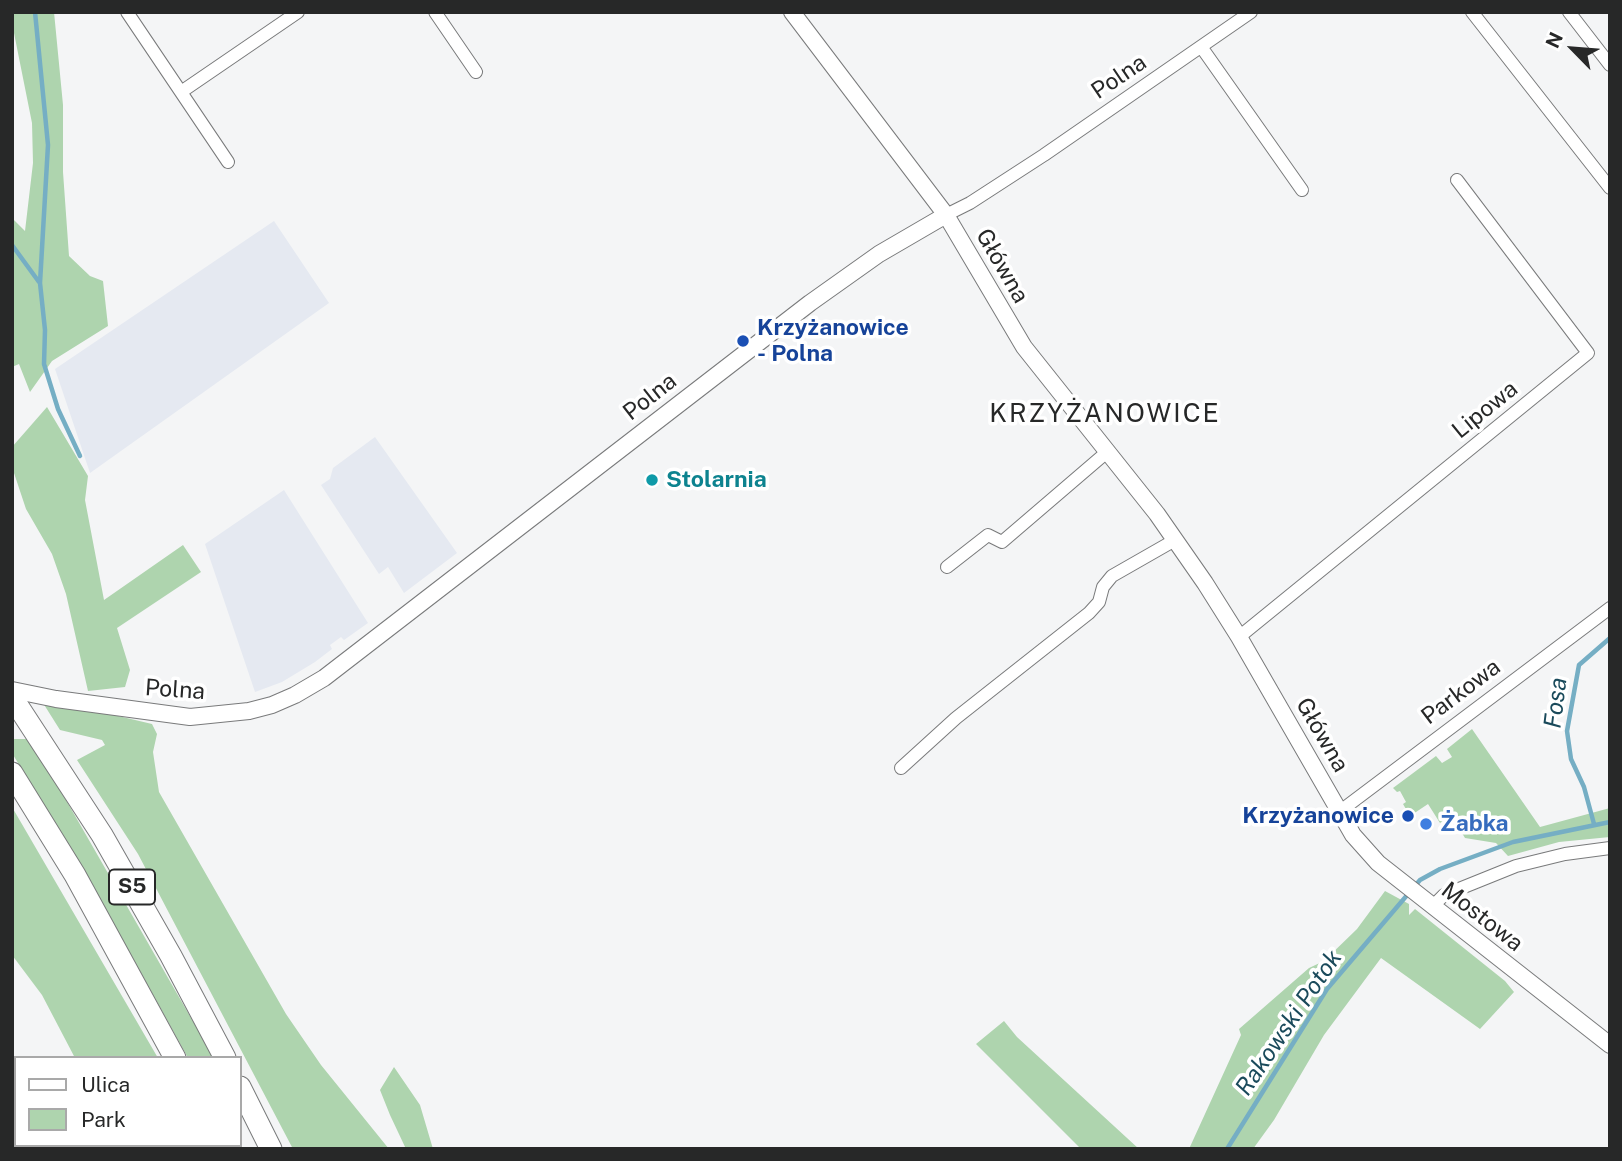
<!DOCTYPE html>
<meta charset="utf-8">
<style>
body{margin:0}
#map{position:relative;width:1622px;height:1161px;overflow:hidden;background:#f4f5f6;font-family:"Public Sans",sans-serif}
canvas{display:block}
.frame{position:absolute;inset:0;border:14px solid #272828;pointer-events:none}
.legend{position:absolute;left:14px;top:1056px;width:228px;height:91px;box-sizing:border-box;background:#fff;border:2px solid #a9a9a9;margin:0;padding:9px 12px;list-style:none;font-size:21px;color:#272828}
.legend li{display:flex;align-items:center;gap:14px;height:35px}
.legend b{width:35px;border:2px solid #a9a9a9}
.north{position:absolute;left:1538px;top:14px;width:70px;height:70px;-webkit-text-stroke:5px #fff;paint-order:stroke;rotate:295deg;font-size:19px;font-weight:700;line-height:28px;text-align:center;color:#272828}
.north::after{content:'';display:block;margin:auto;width:24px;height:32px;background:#272828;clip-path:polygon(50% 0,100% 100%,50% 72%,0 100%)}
</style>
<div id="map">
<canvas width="1622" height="1161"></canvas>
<div class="frame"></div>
<ul class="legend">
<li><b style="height:9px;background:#fff"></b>Ulica</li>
<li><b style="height:19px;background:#aed4ae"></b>Park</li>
</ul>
<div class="north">N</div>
</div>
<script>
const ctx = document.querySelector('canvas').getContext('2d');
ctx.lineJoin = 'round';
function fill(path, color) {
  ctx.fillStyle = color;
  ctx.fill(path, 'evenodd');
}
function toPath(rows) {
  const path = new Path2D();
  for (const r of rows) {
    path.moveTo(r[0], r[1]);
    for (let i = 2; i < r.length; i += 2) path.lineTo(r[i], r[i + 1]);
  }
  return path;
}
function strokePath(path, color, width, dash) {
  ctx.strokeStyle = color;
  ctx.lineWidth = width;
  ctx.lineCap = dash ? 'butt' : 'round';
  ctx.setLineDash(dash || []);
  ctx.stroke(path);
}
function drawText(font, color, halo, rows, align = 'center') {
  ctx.font = font + ' "Public Sans",sans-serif';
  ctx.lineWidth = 7;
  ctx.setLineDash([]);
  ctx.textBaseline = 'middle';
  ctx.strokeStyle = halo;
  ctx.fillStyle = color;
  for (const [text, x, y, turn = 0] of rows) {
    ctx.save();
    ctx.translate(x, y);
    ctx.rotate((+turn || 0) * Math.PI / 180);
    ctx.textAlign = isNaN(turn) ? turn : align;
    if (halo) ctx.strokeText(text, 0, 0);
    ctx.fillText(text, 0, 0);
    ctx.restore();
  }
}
fill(toPath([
 [274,221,329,303,90,473,55,369],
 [375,437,457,553,404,593,388,567,379,574,321,485,330,479,333,468],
 [284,490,368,623,344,640,341,637,330,645,332,649,315,662,282,682,255,692,205,544]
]), '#e5e9f1');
fill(toPath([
 [13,12,54,12,63,105,63,172,69,256,90,276,103,281,108,326,52,361,30,392,19,364,12,367,12,218,25,231,33,163,32,123,13,28],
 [47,407,88,476,85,500,104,600,183,545,201,572,117,628,130,670,125,687,88,691,66,594,52,554,26,509,12,467,12,447],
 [43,703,97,711,152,724,157,734,153,752,159,792,286,1014,321,1065,389,1149,293,1149,138,854,77,760,105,745,102,740,60,730],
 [1472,729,1540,827,1610,808,1610,837,1559,842,1508,856,1496,843,1465,838,1451,815,1440,823,1428,804,1410,816,1403,804,1406,802,1400,791,1397,792,1393,788,1436,756,1442,763,1452,757,1447,749],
 [12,739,31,739,214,1058,188,1058,115,926,12,753],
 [12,807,158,1058,75,1058,42,995,12,955],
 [1385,891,1409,904,1409,915,1415,909,1505,981,1514,992,1480,1029,1381,958,1324,1035,1274,1120,1253,1149,1189,1149,1241,1035,1239,1029,1309,968,1324,961,1357,929],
 [1004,1021,1017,1037,1139,1149,1081,1149,976,1044],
 [394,1067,420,1105,433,1149,406,1149,390,1115,380,1090]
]), '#aed4ae');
strokePath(toPath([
 [35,12,48,145,40,283,45,330,44,364,58,409,80,456],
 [12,245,39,282],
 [1594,824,1584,787,1571,759,1567,731,1579,665,1610,638],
 [1227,1149,1327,989,1420,880,1440,869,1513,842,1610,822]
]), '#75aec4', 4.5);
const street = toPath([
 [127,12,228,162],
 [435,12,476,72],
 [1472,12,1610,188],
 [1569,12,1610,65],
 [1202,48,1302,190],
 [181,92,298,12],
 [946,215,970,203,1044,155,1251,12],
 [947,567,988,535,1002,542,1107,452],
 [1239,637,1588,353,1457,180],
 [901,768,956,718,1089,613,1099,602,1103,587,1112,576,1175,540],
 [1339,812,1610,608],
 [1432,907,1444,895,1516,866,1565,854,1610,848]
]);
const secondary = toPath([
 [792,12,946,215,1024,347,1157,514,1205,583,1239,637,1353,835,1378,863,1610,1045],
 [12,690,56,699,190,717,249,711,272,705,295,695,324,678,810,303,879,254,946,215]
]);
const highway = toPath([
 [12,697,102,835,171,956,225,1058],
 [12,773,75,875,175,1058],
 [240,1087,271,1149],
 [220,1145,222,1149]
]);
strokePath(street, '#797a7b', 14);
strokePath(secondary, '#797a7b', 18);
strokePath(highway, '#797a7b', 23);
strokePath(street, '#fff', 12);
strokePath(secondary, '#fff', 16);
strokePath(highway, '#fff', 21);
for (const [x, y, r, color] of [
 [743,341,7,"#1a4fb4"],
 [652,480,7,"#0f9aa8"],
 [1408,816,7,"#1a4fb4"],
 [1426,824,7,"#3f7fe0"]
]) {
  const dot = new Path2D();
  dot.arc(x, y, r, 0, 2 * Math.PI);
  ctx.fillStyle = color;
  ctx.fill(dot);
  strokePath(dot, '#fff', 2.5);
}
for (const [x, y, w] of [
 [132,887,46]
]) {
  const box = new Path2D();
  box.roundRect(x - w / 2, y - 17.5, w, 35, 5);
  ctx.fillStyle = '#fff';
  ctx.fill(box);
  strokePath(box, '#272828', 2);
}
drawText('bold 21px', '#272828', null, [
 ["S5",132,887]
]);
drawText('23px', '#272828', '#fff', [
 ["Polna",1119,77,-34],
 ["Główna",1002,266,60],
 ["Polna",650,397,-38],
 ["Lipowa",1485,410,-39],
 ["Polna",175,690,4],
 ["Parkowa",1461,692,-37],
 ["Główna",1322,735,60],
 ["Mostowa",1482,917,38]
]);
drawText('bold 23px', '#164399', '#fff', [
 ["Krzyżanowice",757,328],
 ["- Polna",757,354],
 ["Krzyżanowice",1394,816,"right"]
], 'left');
drawText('bold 23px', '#0d838f', '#fff', [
 ["Stolarnia",666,480]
], 'left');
drawText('bold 23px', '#366cbe', '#fff', [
 ["Żabka",1440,824]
], 'left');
drawText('italic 24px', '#1a4a5b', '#fff', [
 ["Fosa",1556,703,-83],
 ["Rakowski Potok",1289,1023,-56]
]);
ctx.letterSpacing = '2px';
drawText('26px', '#272828', '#fff', [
 ["KRZYŻANOWICE",1105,414]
]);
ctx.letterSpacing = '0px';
</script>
